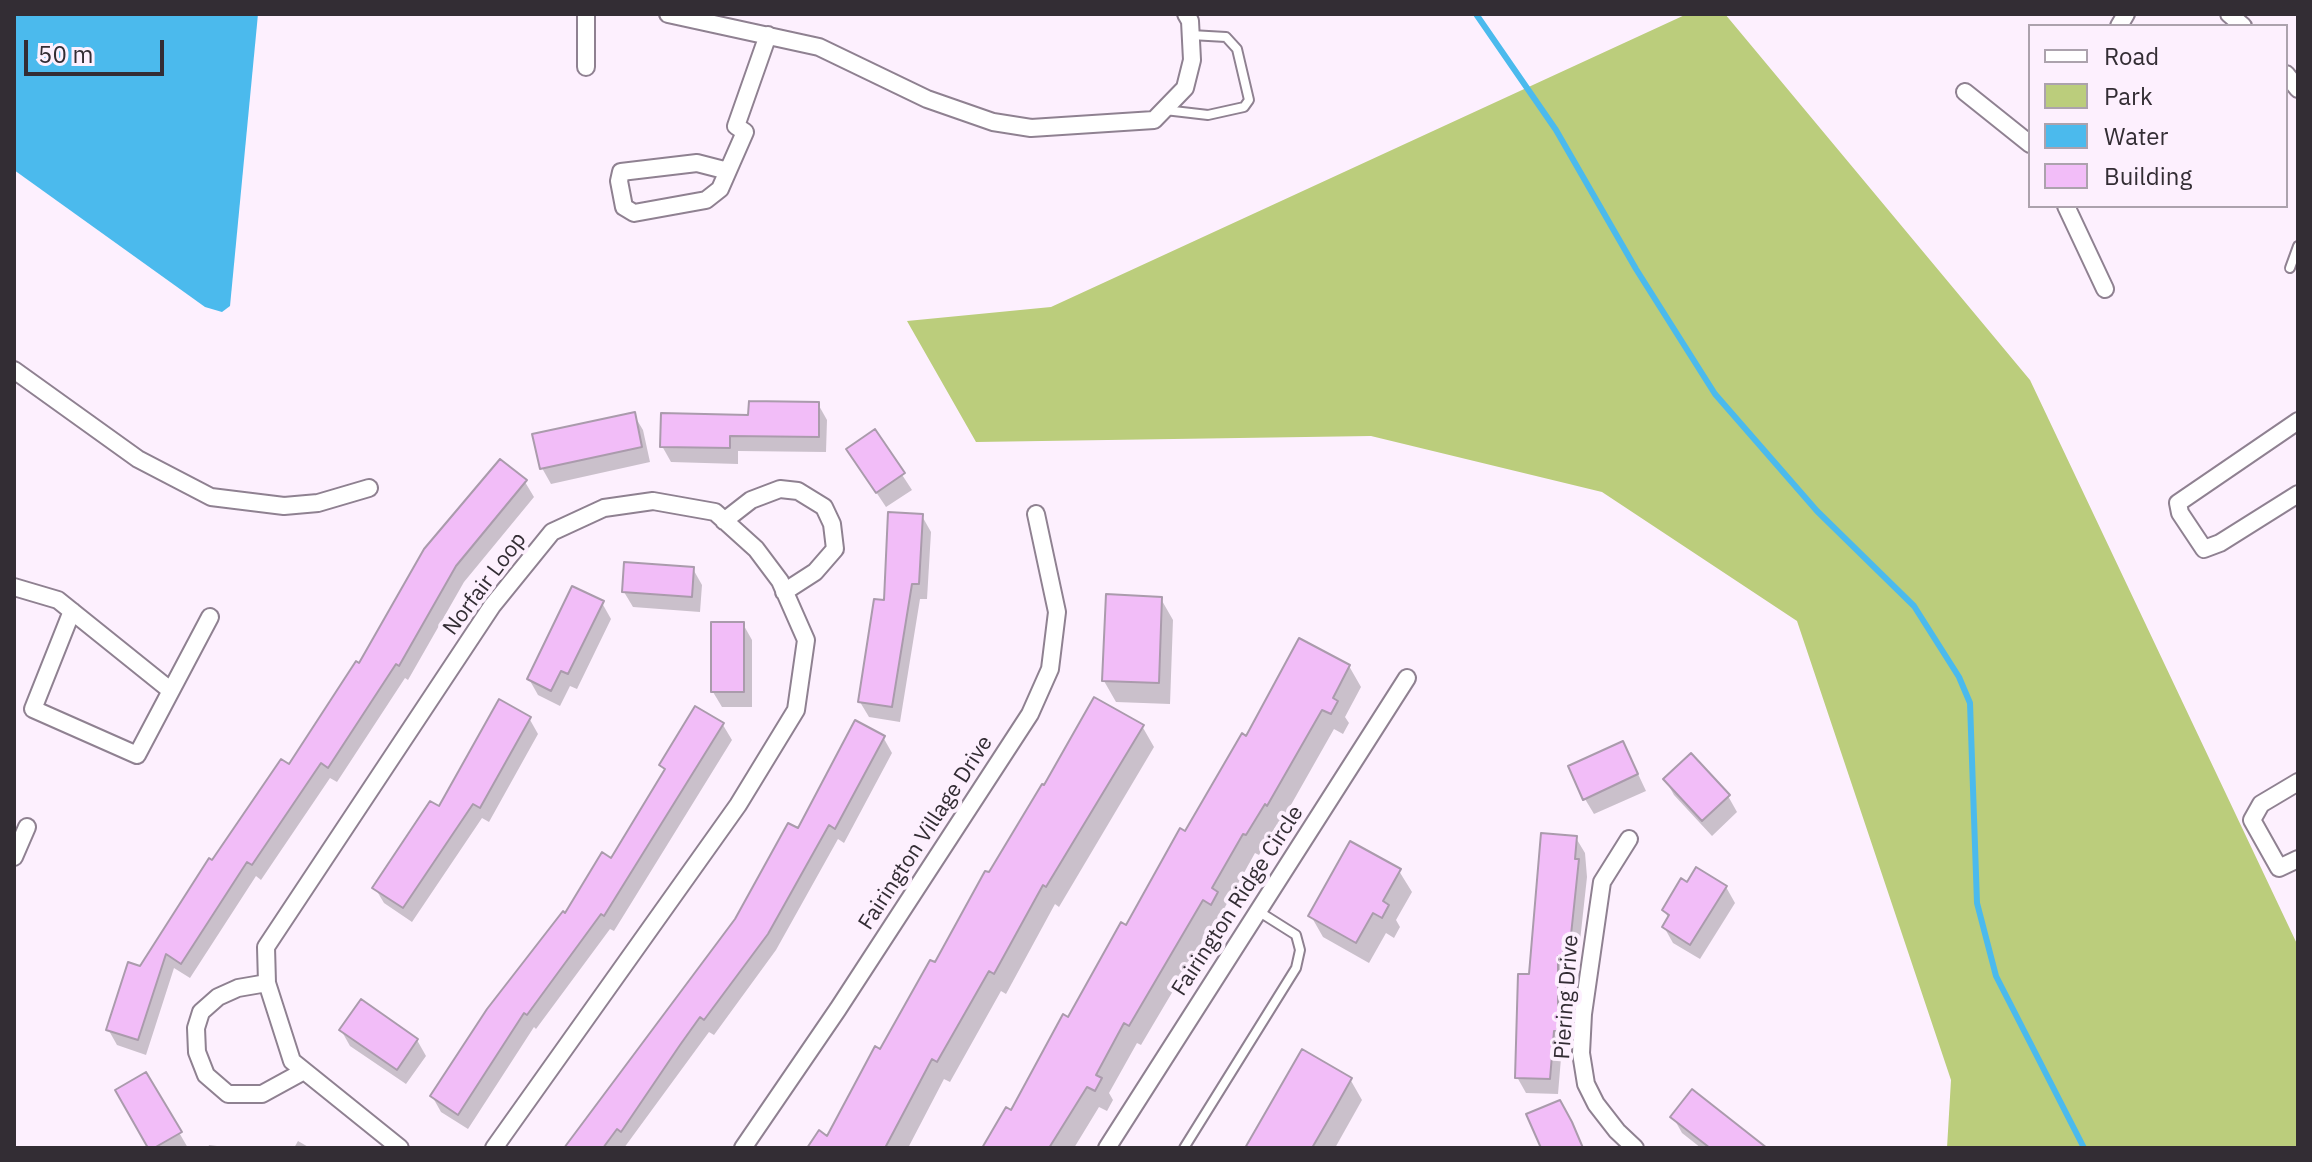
<!DOCTYPE html>
<style>
body{margin:0}
#map{position:relative;width:2312px;height:1162px;overflow:hidden;background:#fdf0fe;font-family:"IBM Plex Sans",sans-serif}
canvas{display:block}
.frame{position:absolute;inset:0;border:16px solid #332d34;pointer-events:none}
.legend{position:absolute;left:2028px;top:24px;width:260px;height:184px;box-sizing:border-box;background:#fdf0fe;border:2px solid #aca2ad;margin:0;padding:10px 14px;list-style:none;font-size:24px;color:#332d34}
.legend li{display:flex;align-items:center;gap:16px;height:40px}
.legend b{width:40px;border:2px solid #aca2ad}
.scale{position:absolute;left:24px;top:40px;width:140px;height:36px;box-sizing:border-box;border:4px solid #332d34;border-top:0;padding-left:10px;font-size:24px;line-height:28px;white-space:nowrap;color:#332d34;-webkit-text-stroke:6px #fdf0fe;paint-order:stroke}
</style>
<div id="map">
<canvas width="2312" height="1162"></canvas>
<div class="frame"></div>
<ul class="legend">
<li><b style="height:10px;background:#fff"></b>Road</li>
<li><b style="height:22px;background:#bbcd7c"></b>Park</li>
<li><b style="height:22px;background:#4bbaed"></b>Water</li>
<li><b style="height:22px;background:#f2bdf8"></b>Building</li>
</ul>
<div class="scale">50 m</div>
</div>
<script>
const ctx = document.querySelector('canvas').getContext('2d');
ctx.lineJoin = 'round';
function fill(path, color) {
  ctx.fillStyle = color;
  ctx.fill(path, 'evenodd');
}
function toPath(rows) {
  const path = new Path2D();
  for (const r of rows) {
    path.moveTo(r[0], r[1]);
    for (let i = 2; i < r.length; i += 2) path.lineTo(r[i], r[i + 1]);
  }
  return path;
}
function strokePath(path, color, width, dash) {
  ctx.strokeStyle = color;
  ctx.lineWidth = width;
  ctx.lineCap = dash ? 'butt' : 'round';
  ctx.setLineDash(dash || []);
  ctx.stroke(path);
}
function drawText(font, color, halo, rows, align = 'center') {
  ctx.font = font + ' "IBM Plex Sans",sans-serif';
  ctx.lineWidth = 8;
  ctx.setLineDash([]);
  ctx.textBaseline = 'middle';
  ctx.strokeStyle = halo;
  ctx.fillStyle = color;
  for (const [text, x, y, turn = 0] of rows) {
    ctx.save();
    ctx.translate(x, y);
    ctx.rotate((+turn || 0) * Math.PI / 180);
    ctx.textAlign = isNaN(turn) ? turn : align;
    if (halo) ctx.strokeText(text, 0, 0);
    ctx.fillText(text, 0, 0);
    ctx.restore();
  }
}
fill(toPath([
 [1687,14,1725,14,2030,380,2298,946,2298,1148,1947,1148,1951,1080,1797,621,1602,492,1371,436,976,442,907,321,1051,307]
]), '#bbcd7c');
fill(toPath([
 [14,14,258,14,230,306,222,312,205,307,14,170]
]), '#4bbaed');
fill(toPath([
 [818,404,827,420,826,452,738,451,738,464,671,462,662,446],
 [634,415,643,430,650,462,551,484,542,468],
 [874,432,912,490,886,507,858,465],
 [525,482,534,497,464,582,408,680,405,678,337,782,330,778,261,880,256,876,190,978,174,968,146,1055,117,1045,108,1029,141,968,213,863,290,767,359,666],
 [922,516,931,532,927,599,920,599,900,722,869,717,860,702,886,602],
 [693,569,702,585,700,612,633,607,624,592],
 [1161,599,1173,620,1170,704,1116,702,1104,681],
 [602,603,611,619,577,689,570,686,560,706,538,695,529,679],
 [743,624,752,640,752,707,722,707,713,692],
 [1349,666,1361,687,1345,717,1349,723,1343,734,1334,729,1279,826,1277,824,1259,855,1255,853,1225,907,1229,914,1223,925,1215,920,1141,1045,1137,1043,1109,1093,1113,1100,1107,1111,1099,1107,1074,1148,985,1148,1012,1113,1247,739],
 [529,718,538,734,489,822,482,818,412,922,384,903,375,888,439,809],
 [723,725,732,740,614,931,610,929,536,1029,534,1027,468,1129,441,1112,432,1096,566,916,612,861,666,773,661,765],
 [1142,726,1154,747,1059,907,1055,904,1006,994,1001,991,950,1082,944,1079,908,1148,809,1148,828,1139,989,875],
 [883,737,892,753,844,843,838,839,776,950,714,1035,709,1032,624,1148,568,1148,799,831],
 [1691,756,1728,796,1737,812,1712,836,1674,795,1665,779],
 [1631,759,1646,791,1594,814,1585,799],
 [1576,838,1585,853,1587,877,1579,950,1573,950,1571,971,1566,971,1566,1046,1562,1046,1558,1094,1526,1093,1517,1077,1530,976],
 [1399,871,1412,892,1396,920,1400,927,1394,938,1386,933,1369,963,1323,937,1311,916],
 [1687,885,1726,887,1735,903,1700,959,1673,943,1664,927,1669,919,1664,910],
 [341,1030,417,1040,426,1056,406,1084,350,1046],
 [145,1074,188,1148,151,1148],
 [1350,1079,1362,1100,1335,1148,1248,1148],
 [1673,1117,1764,1148,1701,1148,1682,1133],
 [298,1141,310,1148,294,1148],
 [209,1145,233,1148,208,1148]
]), '#0003');
strokePath(toPath([
 [1476,14,1556,130,1636,269,1715,394,1817,511,1914,606,1959,677,1970,703,1977,903,1996,976,2084,1148]
]), '#4bbaed', 6);
const building = toPath([
 [749,401,819,402,819,437,730,436,730,448,660,447,661,413,748,415,749,401],
 [635,412,642,447,540,469,532,434,635,412],
 [875,429,905,473,876,493,846,449,875,429],
 [500,459,527,480,456,566,399,666,396,664,328,768,321,763,252,865,247,862,181,964,166,954,138,1040,106,1030,128,962,140,966,209,858,212,860,281,759,289,764,356,661,359,663,424,549,500,459],
 [888,512,923,514,919,584,912,584,892,707,858,702,874,599,884,600,888,512],
 [624,562,694,567,692,597,622,592,624,562],
 [572,586,604,601,568,674,561,671,551,691,527,679,572,586],
 [1106,594,1162,597,1159,683,1102,681,1106,594],
 [711,622,744,622,744,692,711,692,711,622],
 [1299,638,1350,665,1333,698,1338,701,1331,714,1322,710,1267,806,1265,804,1246,835,1243,834,1212,888,1218,892,1211,905,1203,900,1129,1026,1124,1023,1096,1075,1102,1078,1095,1091,1087,1087,1049,1148,982,1148,1006,1107,1011,1110,1063,1014,1068,1017,1121,922,1126,925,1180,828,1185,831,1242,733,1246,736,1299,638],
 [1094,697,1144,725,1046,887,1043,885,994,974,989,971,937,1062,932,1059,885,1148,807,1148,819,1130,827,1136,875,1046,880,1049,930,960,935,962,985,871,989,872,1042,784,1044,785,1094,697],
 [499,699,531,717,480,808,473,804,403,908,372,888,430,801,439,806,499,699],
 [695,706,724,723,604,916,601,914,527,1015,524,1013,458,1115,430,1096,487,1009,563,911,565,913,602,852,611,858,665,769,659,765,695,706],
 [855,720,885,736,835,829,829,825,768,934,704,1020,700,1017,680,1045,621,1132,617,1129,603,1148,564,1148,735,919,788,823,798,828,855,720],
 [1623,741,1638,774,1583,800,1568,766,1623,741],
 [1691,753,1730,795,1702,821,1663,779,1691,753],
 [1541,833,1577,836,1575,859,1579,859,1571,935,1565,935,1563,956,1558,956,1558,1031,1554,1031,1550,1079,1515,1078,1518,974,1529,974,1541,833],
 [1350,841,1401,869,1383,901,1389,905,1382,918,1373,913,1356,943,1308,916,1350,841],
 [1696,867,1727,886,1690,945,1662,927,1669,915,1662,910,1681,878,1687,882,1696,867],
 [361,999,418,1039,397,1070,339,1030,361,999],
 [1302,1049,1352,1078,1334,1110,1312,1148,1245,1148,1302,1049],
 [146,1072,182,1132,154,1148,148,1148,115,1090,146,1072],
 [1692,1089,1767,1148,1710,1148,1670,1117,1692,1089],
 [1560,1100,1572,1122,1583,1148,1541,1148,1526,1114,1560,1100]
]);
fill(building, '#f2bdf8');
strokePath(building, '#aa9bac', 2);
const lane = toPath([
 [1165,110,1208,115,1244,107,1249,100,1237,49,1226,37,1191,35],
 [2290,268,2298,246],
 [1184,1148,1296,968,1300,950,1296,935,1258,911]
]);
const street = toPath([
 [586,14,586,67],
 [668,14,819,47,927,99,993,122,1031,128,1154,120,1185,88,1192,60,1190,21,1186,14],
 [2229,14,2243,26],
 [2119,26,2126,14],
 [2286,74,2298,89],
 [1965,92,2030,144],
 [728,171,697,163,621,172,619,181,624,207,634,213,706,200,720,189,745,132,736,126,768,35],
 [2066,206,2105,289],
 [14,370,138,459,211,497,284,506,318,503,369,488],
 [2298,421,2178,503,2180,513,2204,549,2220,543,2298,494],
 [724,521,751,500,780,489,798,491,824,507,832,524,835,549,815,572,784,592],
 [14,587,58,600,170,690],
 [72,611,33,709,137,755,210,617],
 [2298,782,2261,804,2252,820,2279,868,2298,859],
 [1629,839,1602,882,1583,1014,1581,1053,1586,1084,1596,1104,1617,1131,1635,1148],
 [14,857,27,827],
 [267,983,238,988,218,997,201,1012,196,1028,197,1052,206,1075,228,1094,262,1094,304,1071],
 [400,1148,292,1061,267,983,266,947,492,606,552,532,604,508,653,501,715,512,756,549,780,581,806,640,796,710,738,805,494,1148],
 [743,1148,838,1009,1030,714,1050,669,1057,612,1036,514],
 [1107,1148,1407,678]
]);
strokePath(lane, '#8f8191', 12);
strokePath(street, '#8f8191', 20);
strokePath(lane, '#fff', 8);
strokePath(street, '#fff', 16);
drawText('22px', '#332d34', '#fdf0fe', [
 ["Norfair Loop",485,584,-53],
 ["Fairington Village Drive",926,833,-57],
 ["Fairington Ridge Circle",1238,901,-57],
 ["Piering Drive",1567,997,-86]
]);
</script>
